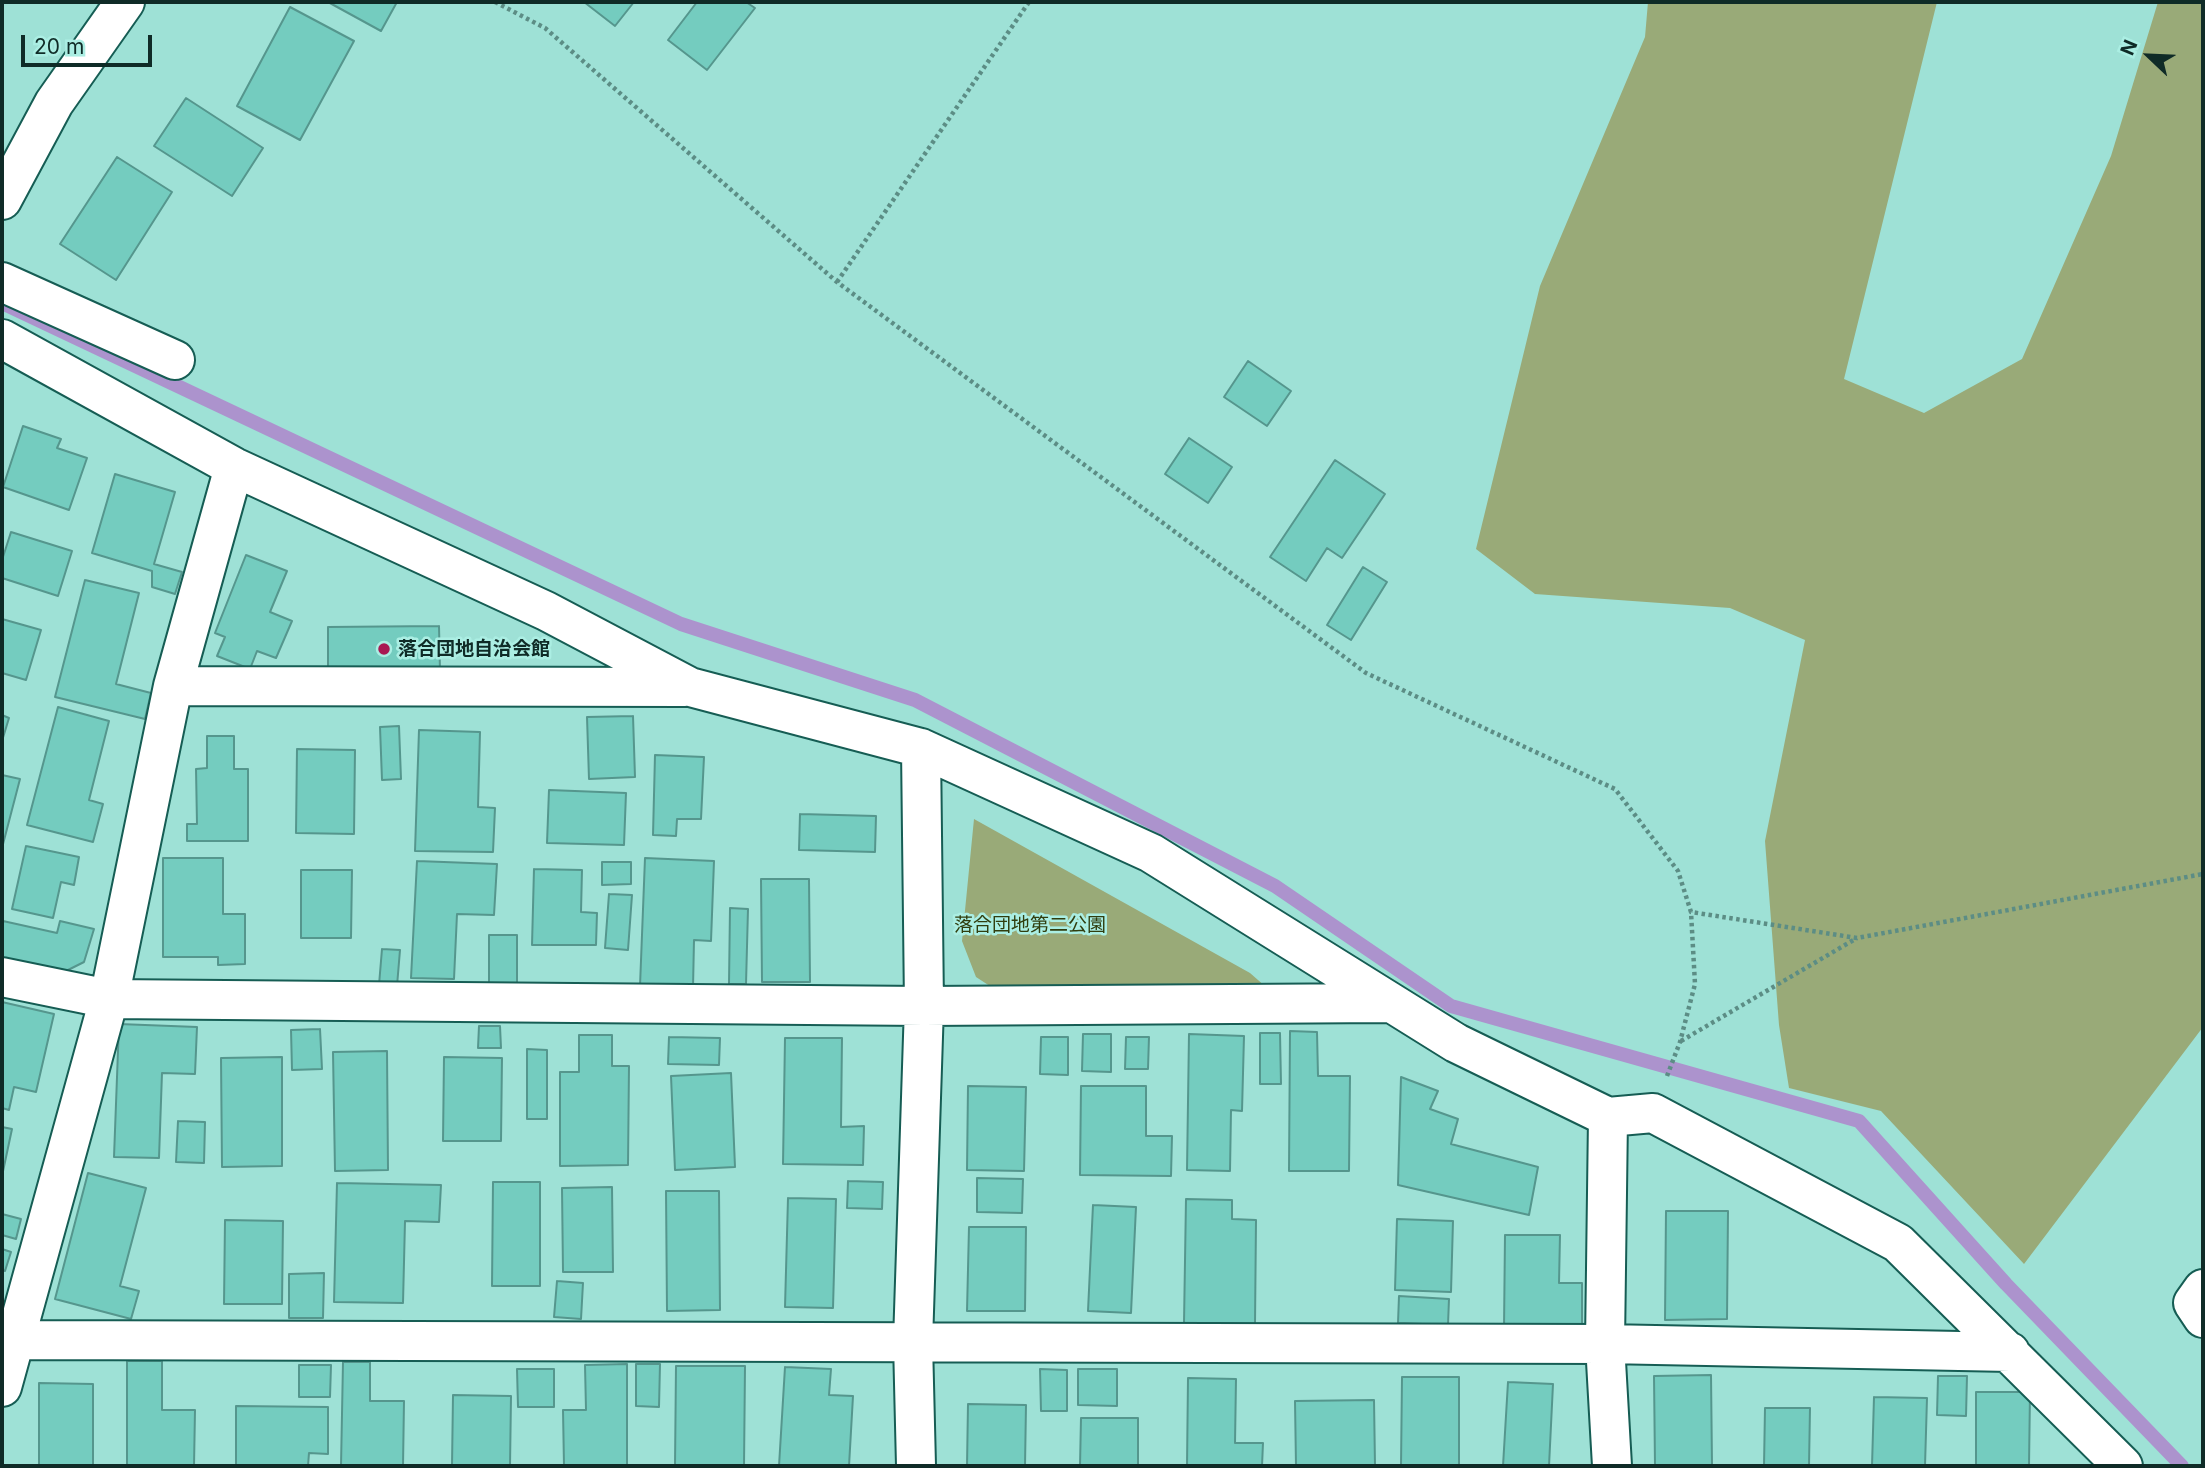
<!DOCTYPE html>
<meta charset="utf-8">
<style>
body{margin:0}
#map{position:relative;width:2205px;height:1468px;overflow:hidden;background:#9ee1d6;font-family:Inter,sans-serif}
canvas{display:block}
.frame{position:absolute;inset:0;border:4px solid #0f2b27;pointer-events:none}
.north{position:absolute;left:2114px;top:21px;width:70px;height:70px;-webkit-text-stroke:5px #abeee3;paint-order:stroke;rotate:293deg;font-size:19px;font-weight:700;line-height:28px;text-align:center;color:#0f2b27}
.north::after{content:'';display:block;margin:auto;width:24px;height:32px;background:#0f2b27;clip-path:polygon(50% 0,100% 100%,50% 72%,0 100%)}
.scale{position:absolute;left:21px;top:35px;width:131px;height:32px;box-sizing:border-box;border:4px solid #0f2b27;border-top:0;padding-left:9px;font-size:21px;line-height:24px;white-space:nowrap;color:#0f2b27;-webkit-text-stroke:5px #abeee3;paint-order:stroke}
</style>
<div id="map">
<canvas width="2205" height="1468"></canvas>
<div class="frame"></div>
<div class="north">N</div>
<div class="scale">20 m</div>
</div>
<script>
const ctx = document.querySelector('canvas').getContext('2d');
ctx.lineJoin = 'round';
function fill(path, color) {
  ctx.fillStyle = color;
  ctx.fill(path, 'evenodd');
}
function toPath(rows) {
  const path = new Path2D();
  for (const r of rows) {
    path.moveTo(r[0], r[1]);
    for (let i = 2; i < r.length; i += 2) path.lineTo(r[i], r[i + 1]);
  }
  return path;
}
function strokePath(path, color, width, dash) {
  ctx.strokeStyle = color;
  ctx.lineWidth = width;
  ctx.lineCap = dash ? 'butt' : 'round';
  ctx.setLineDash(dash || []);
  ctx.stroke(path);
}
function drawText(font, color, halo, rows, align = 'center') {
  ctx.font = font + ' Inter,"Noto Sans JP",sans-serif';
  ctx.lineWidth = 5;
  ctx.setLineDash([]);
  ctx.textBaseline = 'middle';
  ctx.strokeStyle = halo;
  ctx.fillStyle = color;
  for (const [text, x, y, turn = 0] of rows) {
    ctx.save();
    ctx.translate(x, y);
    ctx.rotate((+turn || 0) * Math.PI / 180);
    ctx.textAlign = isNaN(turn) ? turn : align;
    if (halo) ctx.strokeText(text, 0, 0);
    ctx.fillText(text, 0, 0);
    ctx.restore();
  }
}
fill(toPath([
 [1648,2,1937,2,1844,379,1924,413,2022,359,2111,156,2158,2,2203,2,2203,1027,2024,1264,1881,1111,1789,1088,1779,1025,1765,841,1805,640,1730,608,1535,594,1476,549,1540,286,1645,37],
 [974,819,1250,973,1266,987,996,990,976,977,962,941]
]), '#99aa78');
strokePath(toPath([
 [2,303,681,624,915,700,1275,886,1451,1006,1859,1121,2006,1284,2182,1466]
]), '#ac93cd', 14);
const building = toPath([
 [328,2,397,2,381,31,328,2],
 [584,2,634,2,615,26,584,2],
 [697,2,746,2,755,8,707,70,668,40,697,2],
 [290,7,354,41,300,140,237,106,290,7],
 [186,98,263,148,232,196,154,146,186,98],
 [117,157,172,192,116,280,60,244,117,157],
 [1248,361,1291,391,1267,426,1224,397,1248,361],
 [23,426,61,439,57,448,87,458,69,510,3,487,23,426],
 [1189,438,1232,467,1208,503,1165,474,1189,438],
 [1335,460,1385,494,1342,558,1327,548,1306,581,1270,557,1335,460],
 [115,474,175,492,154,564,182,572,175,594,152,587,152,571,92,553,115,474],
 [11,532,72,551,58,596,2,578,2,560,11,532],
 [246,555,287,571,270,612,292,621,276,658,257,651,250,669,217,656,225,637,215,633,246,555],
 [1363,567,1387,582,1351,640,1327,625,1363,567],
 [85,580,139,593,116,684,151,693,145,719,55,697,85,580],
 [2,619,41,630,26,680,2,673,2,619],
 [439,626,440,671,328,673,328,627,439,626],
 [58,707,109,721,89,800,103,804,93,842,27,825,58,707],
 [2,715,9,718,2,741,2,715],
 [633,716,635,777,589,779,587,717,633,716],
 [399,726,401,779,382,780,380,727,399,726],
 [419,730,480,732,478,807,495,808,493,852,415,851,419,730],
 [207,736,234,736,234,769,248,769,248,841,187,841,187,824,197,824,196,769,207,768,207,736],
 [297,749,355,750,354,834,296,833,297,749],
 [655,755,704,757,701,819,677,819,676,836,653,835,655,755],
 [2,775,20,779,2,848,2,775],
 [549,790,626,793,624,845,547,843,549,790],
 [800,814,876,816,875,852,799,850,800,814],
 [26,846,79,857,74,885,61,882,53,918,12,909,26,846],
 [163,858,223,858,223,914,245,914,245,964,218,965,218,957,163,957,163,858],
 [645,858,714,861,711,941,694,940,693,988,640,986,645,858],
 [417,861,497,864,494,915,457,914,454,979,411,978,417,861],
 [602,862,631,862,631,884,602,885,602,862],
 [534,869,582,870,581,912,597,913,596,945,532,945,534,869],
 [301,870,352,870,351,938,301,938,301,870],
 [761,879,809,879,810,982,762,982,761,879],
 [609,894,632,895,628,950,605,948,609,894],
 [730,908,748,909,746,984,729,984,730,908],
 [3,921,57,933,60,921,94,929,84,962,58,975,2,958,3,921],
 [489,935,517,935,517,987,489,987,489,935],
 [382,949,400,950,397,986,379,985,382,949],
 [2,1002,54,1014,36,1092,14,1087,9,1110,2,1108,2,1002],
 [119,1024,197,1027,195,1074,162,1073,159,1158,114,1157,119,1024],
 [479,1026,500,1026,501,1048,478,1048,479,1026],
 [320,1029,322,1069,292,1070,291,1030,320,1029],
 [1290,1031,1317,1032,1318,1076,1350,1076,1349,1171,1289,1171,1290,1031],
 [1260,1033,1280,1033,1281,1084,1260,1084,1260,1033],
 [1083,1034,1111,1034,1111,1072,1082,1071,1083,1034],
 [1189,1034,1244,1036,1242,1111,1231,1110,1230,1171,1187,1170,1189,1034],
 [579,1035,612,1035,612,1066,629,1066,628,1165,560,1166,560,1072,579,1072,579,1035],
 [669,1037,720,1038,719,1065,668,1064,669,1037],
 [1041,1037,1068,1037,1068,1075,1040,1074,1041,1037],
 [1126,1037,1149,1037,1148,1069,1125,1069,1126,1037],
 [785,1038,842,1038,841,1127,864,1126,863,1165,783,1164,785,1038],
 [527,1049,547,1050,547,1119,527,1119,527,1049],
 [387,1051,388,1170,335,1171,333,1052,387,1051],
 [282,1057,282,1166,222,1167,221,1058,282,1057],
 [444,1057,502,1058,501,1141,443,1141,444,1057],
 [731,1073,735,1167,675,1170,671,1076,731,1073],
 [1401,1077,1438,1091,1430,1109,1458,1119,1451,1144,1538,1167,1529,1215,1398,1185,1401,1077],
 [968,1086,1026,1087,1024,1171,967,1170,968,1086],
 [1081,1086,1146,1086,1146,1136,1172,1136,1171,1176,1080,1175,1081,1086],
 [178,1121,205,1122,204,1163,176,1162,178,1121],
 [2,1127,12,1129,2,1176,2,1127],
 [88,1173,146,1188,120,1286,139,1291,131,1319,55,1299,88,1173],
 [977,1178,1023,1179,1022,1213,977,1212,977,1178],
 [848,1181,883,1182,882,1209,847,1208,848,1181],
 [493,1182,540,1182,540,1286,492,1286,493,1182],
 [337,1183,441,1185,439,1222,405,1221,403,1303,334,1302,337,1183],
 [612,1187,613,1272,563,1272,562,1188,612,1187],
 [666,1191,719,1191,720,1310,667,1311,666,1191],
 [788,1198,836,1199,833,1308,785,1307,788,1198],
 [1186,1199,1232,1200,1232,1219,1256,1220,1255,1324,1184,1323,1186,1199],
 [1093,1205,1136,1207,1131,1313,1088,1311,1093,1205],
 [1666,1211,1728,1211,1727,1319,1665,1320,1666,1211],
 [2,1214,21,1219,16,1239,2,1235,2,1214],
 [1397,1219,1453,1221,1451,1292,1395,1290,1397,1219],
 [225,1220,283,1221,282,1304,224,1304,225,1220],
 [969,1227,1026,1227,1025,1311,967,1311,969,1227],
 [1505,1235,1560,1235,1559,1283,1582,1283,1582,1329,1504,1328,1505,1235],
 [2,1249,11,1252,5,1271,2,1270,2,1249],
 [324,1273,323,1318,289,1318,289,1274,324,1273],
 [557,1281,583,1283,581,1319,554,1317,557,1281],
 [1399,1296,1449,1299,1448,1325,1398,1323,1399,1296],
 [127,1361,162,1361,162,1410,195,1410,194,1466,127,1466,127,1361],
 [343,1362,370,1362,370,1401,404,1401,403,1466,341,1466,343,1362],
 [627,1364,627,1466,564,1466,563,1410,586,1410,585,1365,627,1364],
 [636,1364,660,1364,659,1407,636,1406,636,1364],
 [299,1365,331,1365,330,1397,299,1397,299,1365],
 [676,1366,745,1366,744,1466,675,1466,676,1366],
 [785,1367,831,1369,829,1395,853,1396,849,1466,779,1466,785,1367],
 [517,1369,554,1369,554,1407,518,1407,517,1369],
 [1040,1369,1067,1370,1067,1411,1041,1411,1040,1369],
 [1078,1369,1117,1369,1117,1406,1078,1405,1078,1369],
 [1711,1375,1712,1466,1655,1466,1654,1376,1711,1375],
 [1938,1376,1967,1376,1966,1416,1937,1415,1938,1376],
 [1402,1377,1459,1377,1459,1466,1401,1466,1402,1377],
 [1188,1378,1236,1379,1235,1443,1263,1443,1262,1466,1187,1466,1188,1378],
 [1508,1382,1553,1384,1549,1466,1503,1466,1508,1382],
 [39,1383,93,1384,93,1466,39,1466,39,1383],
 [1976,1392,2030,1392,2029,1466,1976,1466,1976,1392],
 [453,1395,511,1396,510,1466,452,1466,453,1395],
 [1874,1397,1927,1398,1925,1466,1872,1466,1874,1397],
 [1374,1400,1375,1466,1296,1466,1295,1401,1374,1400],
 [968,1404,1026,1405,1025,1466,967,1466,968,1404],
 [236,1406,328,1407,328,1454,309,1453,308,1466,236,1466,236,1406],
 [1765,1408,1810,1408,1809,1466,1764,1466,1765,1408],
 [1081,1418,1138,1418,1138,1466,1080,1466,1081,1418]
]);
fill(building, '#74ccbf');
strokePath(building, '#55968d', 2);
const minor = toPath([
 [2,200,54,103,125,2],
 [2,282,175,360],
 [2,339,234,467,546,611,690,687,921,748,1151,853,1456,1043,1608,1117,1653,1113,1898,1243,2123,1466],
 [173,686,685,687],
 [2,977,109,999,924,1006,1388,1003],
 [1608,1117,1605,1344,1612,1466],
 [2203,1289,2193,1303,2203,1318],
 [14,1340,1605,1344,2010,1352],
 [2,1387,109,999,173,686,234,467],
 [916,1466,913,1342,924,1006,921,748]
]);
strokePath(minor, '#165d54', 42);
strokePath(toPath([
 [495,2,545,28,837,282,1366,673,1615,789,1678,871,1691,912,1857,938,2203,874],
 [837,282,1029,2],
 [1681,1041,1857,938],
 [1667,1076,1680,1042,1695,984,1691,912]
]), '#5c8d85', 4.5, [3.5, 3.5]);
strokePath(minor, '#fff', 38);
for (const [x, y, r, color] of [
 [384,649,7,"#a91853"]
]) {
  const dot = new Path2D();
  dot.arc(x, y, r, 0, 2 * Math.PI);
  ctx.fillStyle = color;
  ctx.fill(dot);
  strokePath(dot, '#abeee3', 2.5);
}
drawText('bold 19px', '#0f2b27', '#abeee3', [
 ["落合団地自治会館",398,649]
], 'left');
drawText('19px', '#303d0e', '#abeee3', [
 ["落合団地第二公園",1030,925]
]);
</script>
